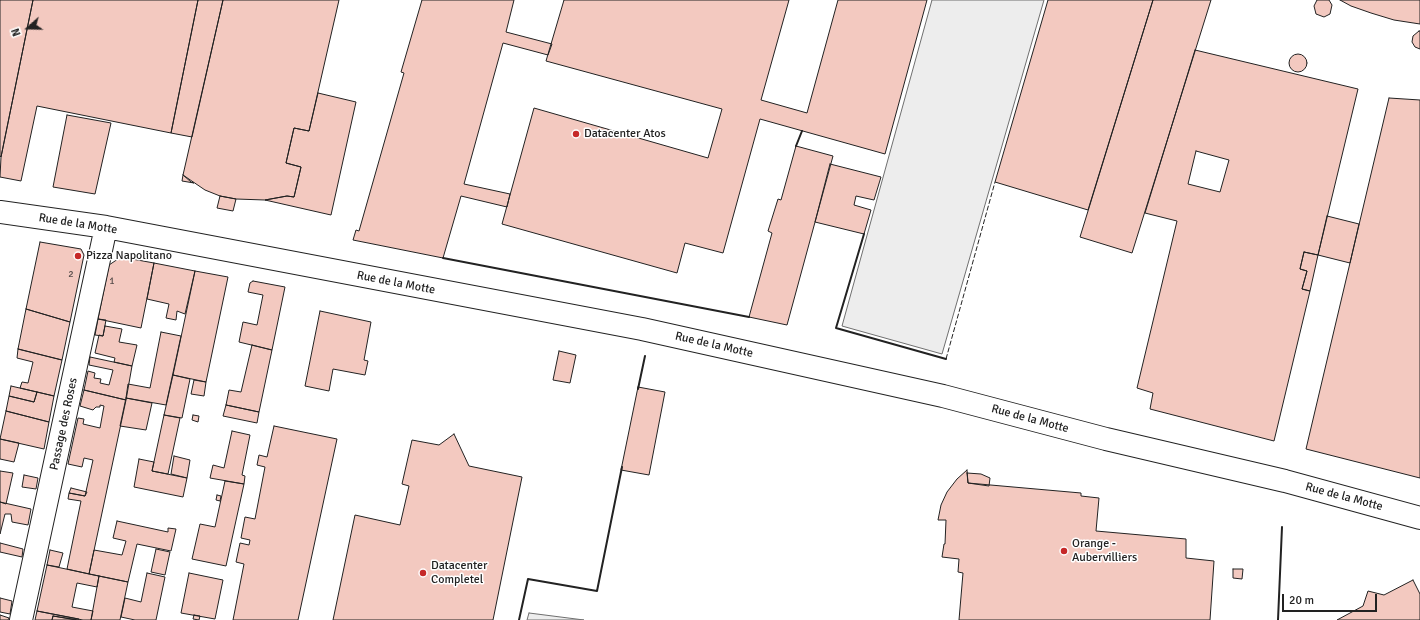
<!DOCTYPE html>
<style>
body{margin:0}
#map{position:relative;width:1420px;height:620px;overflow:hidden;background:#fff;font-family:Signika,sans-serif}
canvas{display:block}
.north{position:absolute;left:8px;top:8px;width:40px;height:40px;-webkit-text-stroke:3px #fff;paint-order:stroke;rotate:250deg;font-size:11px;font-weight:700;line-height:16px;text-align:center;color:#222}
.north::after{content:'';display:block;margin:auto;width:14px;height:18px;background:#222;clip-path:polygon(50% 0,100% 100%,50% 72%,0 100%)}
.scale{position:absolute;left:1282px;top:594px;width:95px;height:18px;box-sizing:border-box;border:2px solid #222;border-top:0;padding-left:5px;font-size:12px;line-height:14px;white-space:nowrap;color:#222;-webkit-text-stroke:3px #fff;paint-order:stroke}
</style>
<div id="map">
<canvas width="1420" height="620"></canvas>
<div class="north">N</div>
<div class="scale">20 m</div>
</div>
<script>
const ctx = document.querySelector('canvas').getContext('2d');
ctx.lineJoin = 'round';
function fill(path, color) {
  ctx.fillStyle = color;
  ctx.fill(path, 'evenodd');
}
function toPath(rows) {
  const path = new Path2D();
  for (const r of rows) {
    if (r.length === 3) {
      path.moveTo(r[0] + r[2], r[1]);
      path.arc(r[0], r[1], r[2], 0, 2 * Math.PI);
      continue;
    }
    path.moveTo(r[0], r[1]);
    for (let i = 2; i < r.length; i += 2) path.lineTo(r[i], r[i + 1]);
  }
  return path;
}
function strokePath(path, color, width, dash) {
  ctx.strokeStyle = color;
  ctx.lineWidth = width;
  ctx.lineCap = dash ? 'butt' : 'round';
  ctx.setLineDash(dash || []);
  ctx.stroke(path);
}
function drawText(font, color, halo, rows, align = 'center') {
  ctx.font = font + ' Signika,sans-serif';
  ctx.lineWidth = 3;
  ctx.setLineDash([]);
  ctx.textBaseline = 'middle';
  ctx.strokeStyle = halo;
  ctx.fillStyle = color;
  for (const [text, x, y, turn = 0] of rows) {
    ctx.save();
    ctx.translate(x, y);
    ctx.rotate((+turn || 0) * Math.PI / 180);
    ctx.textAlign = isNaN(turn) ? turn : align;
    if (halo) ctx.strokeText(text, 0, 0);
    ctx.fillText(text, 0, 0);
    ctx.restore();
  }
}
const parking = toPath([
 [932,0,1044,0,942,354,842,326,932,0],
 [529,613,584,620,527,620,529,613]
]);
fill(parking, '#ededed');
strokePath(parking, '#6f6f6f', 1);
const building = toPath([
 [0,0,33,0,1,157,0,156,0,0],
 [33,0,198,0,171,133,37,106,21,181,0,177,1,157,33,0],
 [198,0,223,0,192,137,171,133,198,0],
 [223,0,339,0,309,131,294,128,286,163,301,167,294,197,287,196,265,200,236,199,220,196,205,190,183,175,223,0],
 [422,0,514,0,506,32,552,44,548,55,503,43,464,184,510,194,507,207,461,196,443,258,353,240,356,230,359,231,404,73,401,72,422,0],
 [564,0,789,0,761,100,807,113,838,0,927,0,885,154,760,119,723,253,685,243,677,273,502,224,534,108,708,158,722,109,546,61,564,0],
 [1048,0,1153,0,1088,210,995,182,1048,0],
 [1153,0,1211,0,1132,253,1080,237,1153,0],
 [1317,0,1329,0,1332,5,1330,14,1324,17,1316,14,1314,6,1317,0],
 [1340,0,1420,0,1420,24,1394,20,1371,13,1351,6,1340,0],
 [1419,31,1420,31,1420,49,1415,47,1412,42,1413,36,1419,31],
 [1195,50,1358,89,1318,255,1304,252,1300,269,1307,271,1302,289,1310,291,1274,441,1150,409,1153,393,1137,388,1177,221,1145,213,1195,50],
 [1196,151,1229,160,1220,192,1188,184,1196,151],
 [1298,63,9],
 [318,93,356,102,331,215,265,200,287,196,294,197,301,167,286,163,294,128,309,131,318,93],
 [1389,98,1420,100,1420,478,1306,449,1389,98],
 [67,115,111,123,95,194,53,187,67,115],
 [796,146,833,156,787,325,749,317,772,233,768,231,778,199,781,200,796,146],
 [830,164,881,177,874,200,856,196,854,205,871,210,864,234,815,222,830,164],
 [183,175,191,182,194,183,182,181,183,175],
 [220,196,236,199,233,211,217,208,220,196],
 [1327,216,1359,224,1350,263,1318,255,1327,216],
 [40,242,81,249,84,255,70,322,26,309,40,242],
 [1304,252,1318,255,1310,291,1302,289,1307,271,1300,269,1304,252],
 [121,257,154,263,141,328,98,319,109,265,121,257],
 [154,263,195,271,185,314,177,311,176,320,166,318,169,304,147,299,154,263],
 [195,271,228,277,206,382,173,375,195,271],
 [253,281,285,287,272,350,239,342,243,322,257,325,263,295,248,292,250,283,253,281],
 [26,309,70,322,62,360,18,349,26,309],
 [320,311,371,322,364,360,368,361,365,375,333,369,329,391,305,386,320,311],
 [98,319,106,320,103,336,95,335,98,319],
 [105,326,122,329,119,342,137,345,132,366,114,362,115,358,95,353,99,335,103,336,105,326],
 [161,332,181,336,166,405,126,398,128,384,150,388,161,332],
 [252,345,272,350,259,412,226,405,229,390,241,392,252,345],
 [18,349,62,360,54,396,20,388,22,382,28,383,33,362,17,358,18,349],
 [559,351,576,355,570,383,553,380,559,351],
 [90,357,132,366,126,400,84,390,88,371,95,373,94,378,101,379,100,383,109,385,113,370,89,365,90,357],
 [173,375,190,379,182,418,164,415,173,375],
 [194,380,206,382,204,396,191,394,194,380],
 [11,386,37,392,34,402,9,396,11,386],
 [638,387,665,392,649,475,621,470,638,387],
 [84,390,126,400,89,574,67,569,81,501,68,499,69,493,85,496,93,460,84,458,82,467,68,464,78,418,84,419,83,424,100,428,104,406,100,405,100,407,96,407,93,410,80,406,84,390],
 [37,392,54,396,49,422,6,411,9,396,34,402,37,392],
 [126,398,152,403,146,430,120,426,126,398],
 [226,405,259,412,257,423,223,416,226,405],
 [6,411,49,422,44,449,0,439,6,411],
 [164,415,180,418,168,474,152,471,164,415],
 [193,415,199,416,198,422,192,420,193,415],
 [274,426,337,439,298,620,233,620,244,564,236,562,240,543,249,545,250,540,241,538,245,517,255,519,265,467,257,465,259,455,267,457,274,426],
 [232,431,250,435,242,475,245,476,244,484,210,478,213,465,224,468,232,431],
 [454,434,469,466,522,477,493,620,333,620,355,515,400,525,409,486,402,484,412,440,439,445,454,434],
 [0,439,19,443,14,462,0,459,0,439],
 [174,456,190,460,187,478,171,474,174,456],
 [139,459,154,462,152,471,187,478,183,497,134,487,139,459],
 [967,470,968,483,1081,493,1081,496,1099,498,1096,531,1186,539,1186,558,1214,561,1210,620,959,620,963,573,958,572,959,559,942,557,944,544,945,544,946,520,938,520,941,505,947,492,957,479,967,470],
 [0,471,13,473,6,504,0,502,0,471],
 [967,473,981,474,990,478,989,486,968,483,967,473],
 [24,475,38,478,36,489,22,487,24,475],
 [225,481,244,484,226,566,192,559,200,524,215,527,225,481],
 [71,488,87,492,85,496,69,493,71,488],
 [217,495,221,496,220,501,216,500,217,495],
 [0,502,31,509,28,525,12,522,11,514,5,514,0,534,0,502],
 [117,521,168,532,168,528,176,529,171,551,137,544,128,582,89,574,94,550,122,555,126,541,113,538,117,521],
 [0,543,23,549,22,557,0,552,0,543],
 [156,549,170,552,165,575,151,572,156,549],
 [50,550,63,553,59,567,47,565,50,550],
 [47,565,99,576,97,587,77,583,72,607,93,611,91,620,83,620,37,611,47,565],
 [1233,569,1243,569,1242,579,1233,578,1233,569],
 [147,573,165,577,156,620,135,620,121,617,125,598,141,602,147,573],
 [189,573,223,580,215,619,181,613,189,573],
 [99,576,128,582,120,620,91,620,99,576],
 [1413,580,1420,594,1420,620,1337,620,1363,606,1368,591,1384,595,1413,580],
 [0,598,12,601,10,614,0,612,0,598],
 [37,611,79,619,79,620,53,616,52,620,35,620,37,611],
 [0,615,9,618,8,620,0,620,0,615],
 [194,615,200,616,199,620,193,619,194,615],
 [53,616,76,620,52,620,53,616]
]);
fill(building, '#f3c9c0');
strokePath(building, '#222', 1);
const street = toPath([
 [0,212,106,227,642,329,943,396,1106,439,1285,481,1420,518],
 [21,620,106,227]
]);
strokePath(street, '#222', 24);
strokePath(street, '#fff', 22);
strokePath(toPath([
 [946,359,995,182]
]), '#222', 1, [5, 2]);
strokePath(toPath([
 [796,146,802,131],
 [864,234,836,328,946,359],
 [443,258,749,317],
 [638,389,645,356],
 [519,620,528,579,597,591,622,467],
 [1278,620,1282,527]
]), '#222', 2);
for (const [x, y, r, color] of [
 [576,134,4,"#c62828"],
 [78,256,4,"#c62828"],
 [1064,551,4,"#c62828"],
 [423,573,4,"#c62828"]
]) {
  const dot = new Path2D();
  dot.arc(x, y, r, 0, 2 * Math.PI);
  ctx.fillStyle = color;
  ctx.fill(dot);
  strokePath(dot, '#fff', 1.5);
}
drawText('10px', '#564c4a', null, [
 ["2",71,274],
 ["1",112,281]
]);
drawText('12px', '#222', '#fff', [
 ["Datacenter Atos",584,134],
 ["Pizza Napolitano",86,256],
 ["Orange -",1072,544],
 ["Aubervilliers",1072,558],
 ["Datacenter",431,566],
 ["Completel",431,580]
], 'left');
drawText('12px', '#222', '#fff', [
 ["Rue de la Motte",78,224,9],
 ["Rue de la Motte",396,283,11],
 ["Rue de la Motte",714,345,13],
 ["Rue de la Motte",1030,419,15],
 ["Passage des Roses",64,424,-78],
 ["Rue de la Motte",1344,497,15]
]);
</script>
